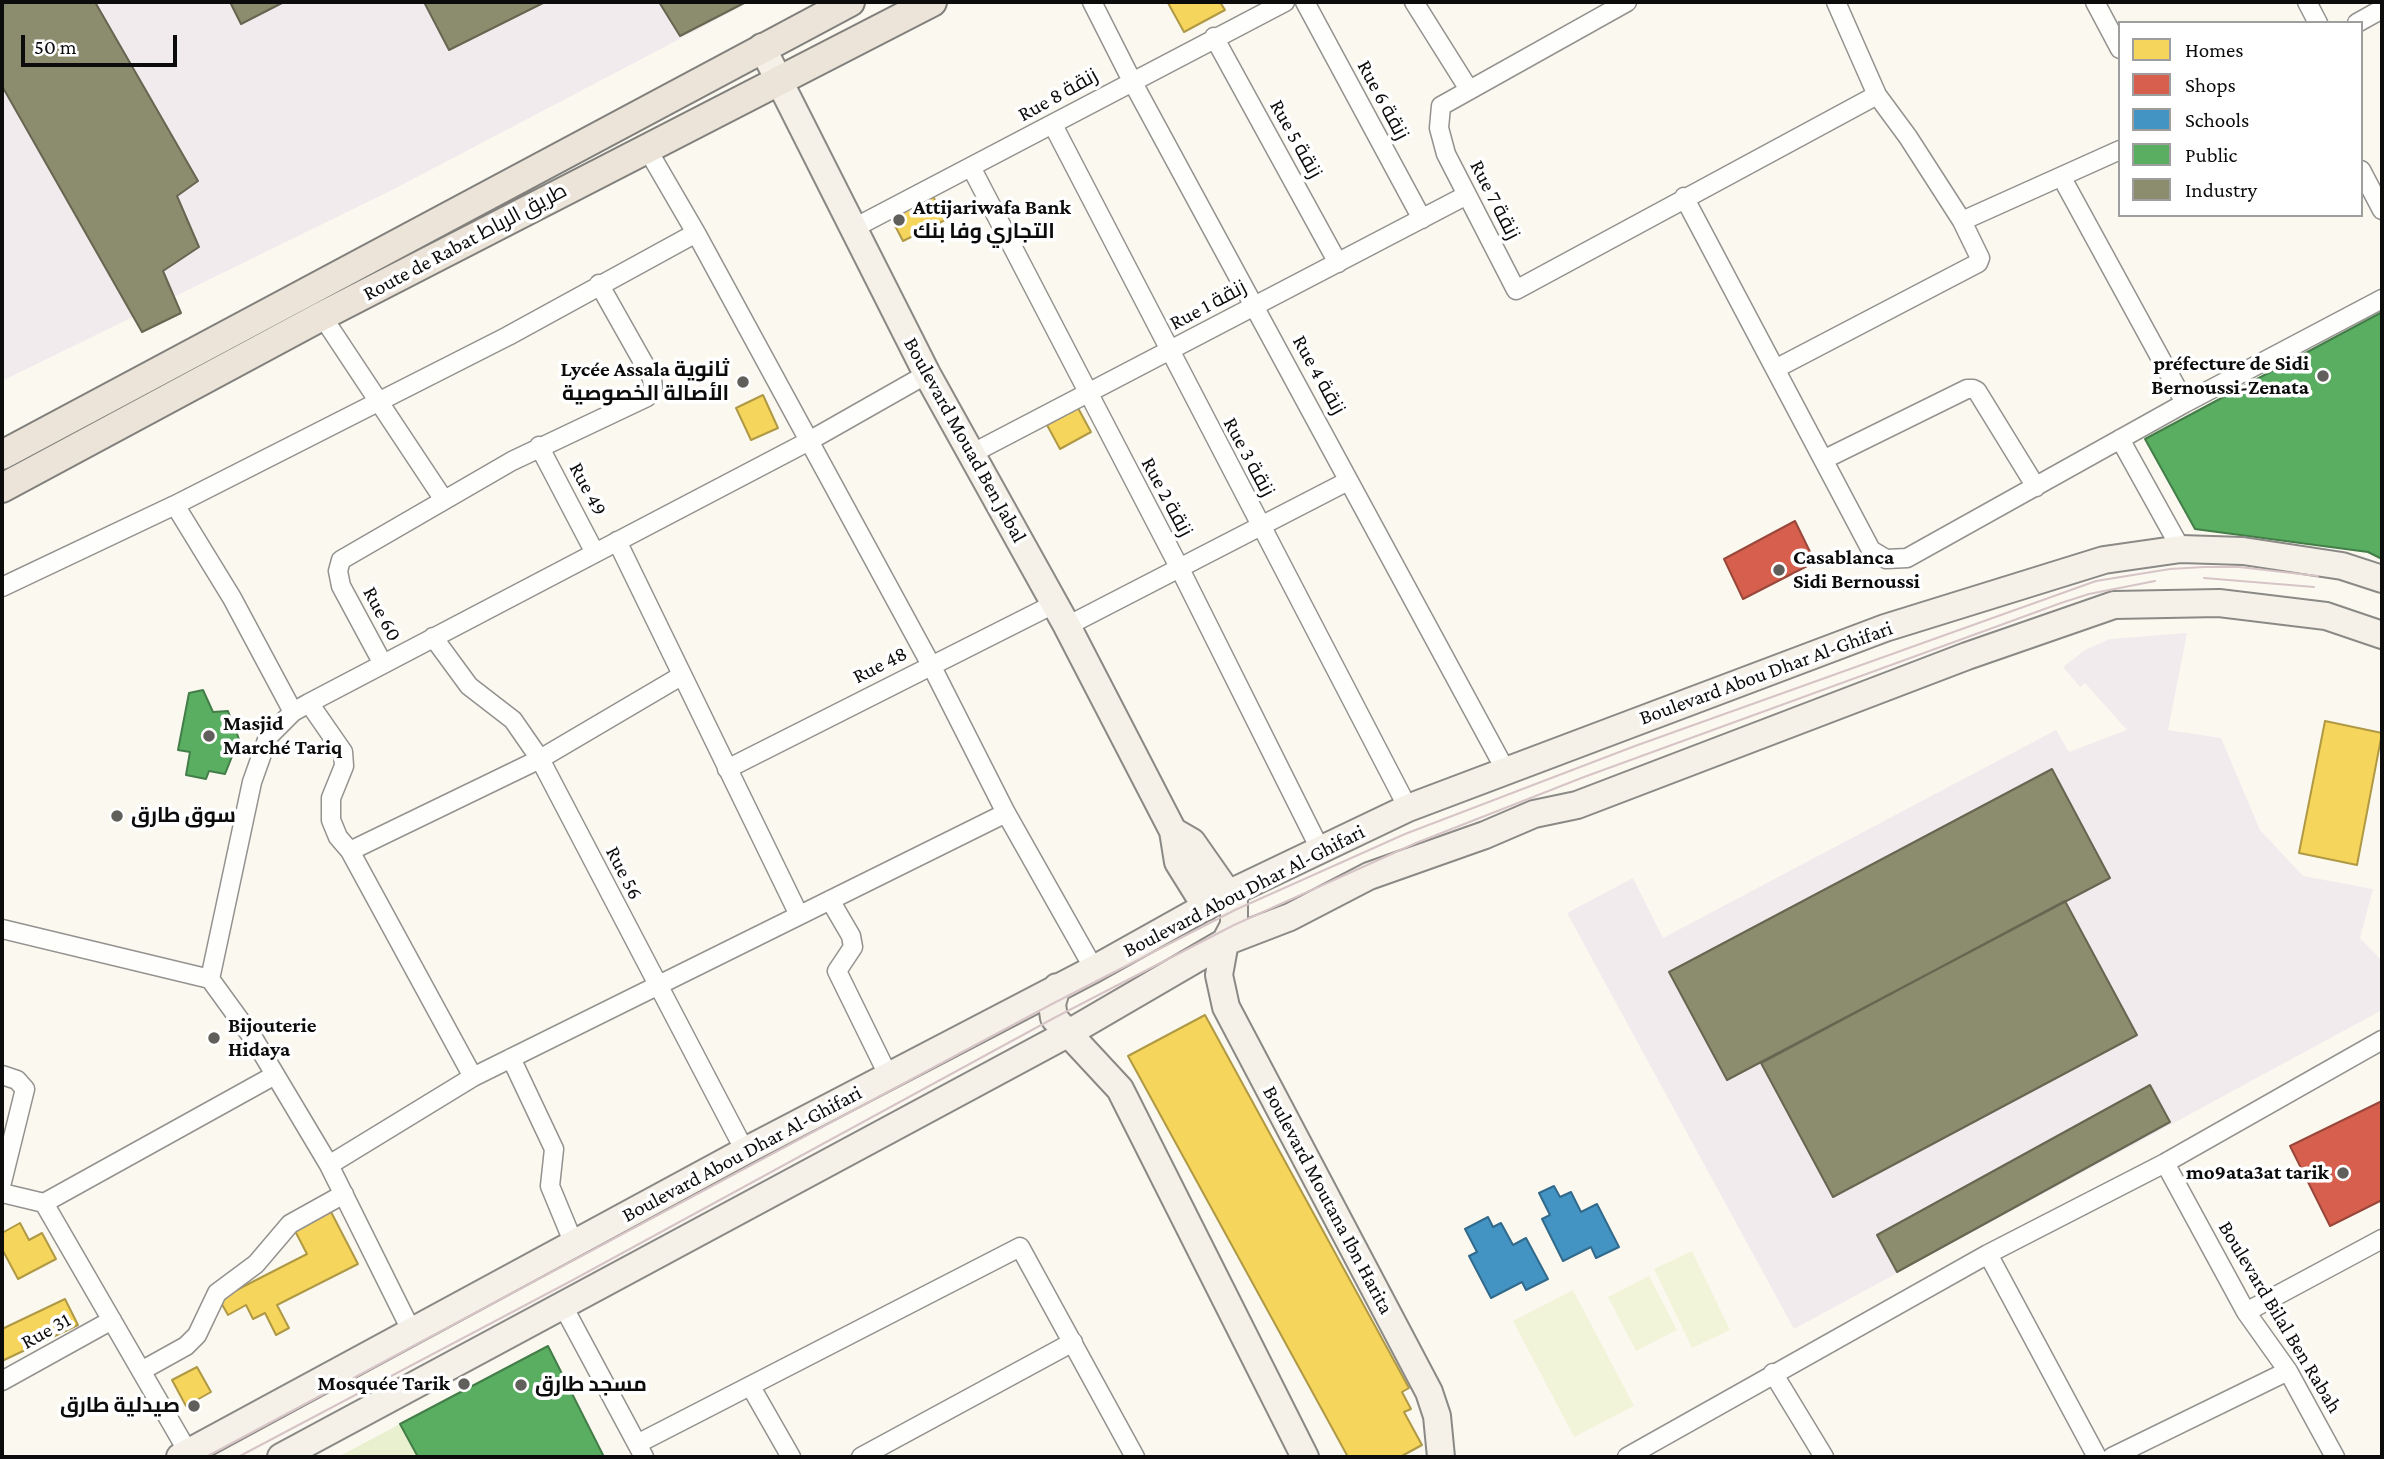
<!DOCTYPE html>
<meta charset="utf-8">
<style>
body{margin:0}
#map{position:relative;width:2384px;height:1459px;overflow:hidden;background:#fbf8f0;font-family:"Crimson Pro",serif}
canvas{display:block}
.frame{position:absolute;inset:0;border:4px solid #0c0c0c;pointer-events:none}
.legend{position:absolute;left:2118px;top:21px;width:245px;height:196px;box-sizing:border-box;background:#fff;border:2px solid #9e9e9e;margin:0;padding:9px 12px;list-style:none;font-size:21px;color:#0c0c0c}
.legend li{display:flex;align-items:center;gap:14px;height:35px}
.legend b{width:35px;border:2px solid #9e9e9e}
.scale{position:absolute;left:21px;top:35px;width:156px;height:32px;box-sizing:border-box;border:4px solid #0c0c0c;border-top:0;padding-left:9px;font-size:21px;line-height:24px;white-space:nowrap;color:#0c0c0c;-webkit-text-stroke:5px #fff;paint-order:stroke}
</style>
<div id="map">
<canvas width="2384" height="1459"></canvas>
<div class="frame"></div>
<ul class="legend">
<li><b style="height:19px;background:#f6d55c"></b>Homes</li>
<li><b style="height:19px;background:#d6604d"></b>Shops</li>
<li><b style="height:19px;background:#4393c3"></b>Schools</li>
<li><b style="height:19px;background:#5aae61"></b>Public</li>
<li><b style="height:19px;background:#8c8c6e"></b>Industry</li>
</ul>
<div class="scale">50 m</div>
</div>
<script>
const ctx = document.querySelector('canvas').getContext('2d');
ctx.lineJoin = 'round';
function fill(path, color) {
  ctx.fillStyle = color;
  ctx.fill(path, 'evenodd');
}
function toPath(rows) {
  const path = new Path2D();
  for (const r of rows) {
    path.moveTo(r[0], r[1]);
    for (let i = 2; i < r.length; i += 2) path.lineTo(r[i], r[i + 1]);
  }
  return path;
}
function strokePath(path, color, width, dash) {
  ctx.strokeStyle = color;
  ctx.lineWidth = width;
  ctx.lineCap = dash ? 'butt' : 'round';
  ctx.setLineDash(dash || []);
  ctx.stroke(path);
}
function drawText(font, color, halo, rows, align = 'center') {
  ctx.font = font + ' "Crimson Pro",Cairo,serif';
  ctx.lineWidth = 7;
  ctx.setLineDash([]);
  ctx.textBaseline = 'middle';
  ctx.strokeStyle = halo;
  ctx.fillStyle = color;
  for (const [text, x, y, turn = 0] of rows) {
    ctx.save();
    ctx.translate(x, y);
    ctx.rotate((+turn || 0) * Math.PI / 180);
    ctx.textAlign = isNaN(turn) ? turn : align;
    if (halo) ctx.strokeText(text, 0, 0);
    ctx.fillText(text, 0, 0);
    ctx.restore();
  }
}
fill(toPath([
 [2,2,750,2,394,189,2,381],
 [2187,633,2168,730,2221,738,2260,830,2303,876,2373,889,2360,938,2382,961,2382,1010,1794,1329,1567,913,1633,878,1663,938,2056,730,2069,752,2127,730,2085,683,2080,687,2063,667,2085,650,2110,639]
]), '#f1ebee');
fill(toPath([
 [400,1424,418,1457,338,1457]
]), '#e8f0d0');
fill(toPath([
 [1692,1251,1730,1330,1692,1348,1654,1269],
 [1649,1276,1677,1330,1636,1351,1608,1297],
 [1573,1290,1634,1406,1574,1437,1513,1321]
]), '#f1f4d9');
const homes = toPath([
 [1220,2,1225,10,1184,32,1168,3,1220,2],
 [933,196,945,220,903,241,891,218,933,196],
 [763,395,778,428,751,440,736,408,763,395],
 [1078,408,1091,432,1060,449,1047,425,1078,408],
 [2325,721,2382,733,2357,865,2299,853,2325,721],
 [1205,1015,1409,1388,1402,1392,1411,1409,1404,1412,1422,1445,1400,1457,1348,1457,1128,1056,1205,1015],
 [330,1210,358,1264,277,1305,289,1328,276,1335,265,1313,253,1319,246,1305,228,1315,219,1299,307,1254,294,1229,330,1210],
 [20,1223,29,1240,42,1233,56,1259,18,1279,2,1249,2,1233,20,1223],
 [65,1299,78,1325,2,1361,2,1329,65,1299],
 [197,1367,211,1392,186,1406,172,1380,197,1367]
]);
fill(homes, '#f6d55c');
strokePath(homes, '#b09944', 2);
const shops = toPath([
 [1795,521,1815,562,1743,599,1724,559,1795,521],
 [2382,1101,2382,1200,2330,1226,2290,1146,2382,1101]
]);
fill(shops, '#d6604d');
strokePath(shops, '#99473a', 2);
const schools = toPath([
 [1554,1186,1560,1197,1571,1192,1581,1212,1597,1204,1619,1247,1596,1258,1591,1247,1563,1261,1542,1219,1550,1215,1539,1193,1554,1186],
 [1488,1217,1493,1227,1501,1223,1513,1245,1526,1238,1548,1279,1526,1290,1522,1282,1491,1298,1469,1256,1477,1252,1465,1229,1488,1217]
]);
fill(schools, '#4393c3');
strokePath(schools, '#326a8c', 2);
const public = toPath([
 [2382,312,2382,559,2368,552,2195,529,2145,439,2382,312],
 [203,690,213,712,228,711,239,739,225,774,209,771,206,779,186,775,190,752,178,750,189,693,203,690],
 [548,1346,604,1457,418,1457,400,1424,548,1346]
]);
fill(public, '#5aae61');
strokePath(public, '#437d48', 2);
const industry = toPath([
 [2,2,95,2,198,181,177,196,199,247,163,271,181,313,142,332,2,86,2,2],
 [230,2,284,2,241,24,230,2],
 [424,2,545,2,449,50,424,2],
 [659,2,746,2,680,36,659,2],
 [2052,769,2110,878,1727,1080,1669,972,2052,769],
 [2065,901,2137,1035,1833,1197,1761,1063,2065,901],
 [2150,1085,2170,1122,1897,1272,1877,1235,2150,1085]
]);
fill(industry, '#8c8c6e');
strokePath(industry, '#666651', 2);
const street = toPath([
 [1092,2,1132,81,1506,771],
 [1305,2,1422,219],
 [1414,2,1468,88],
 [1627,2,1441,106,1439,128,1446,154,1516,290,1877,95],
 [2095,2,2120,49],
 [2307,2,2318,23],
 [2357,23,2382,9],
 [1214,37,1338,263],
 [1053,125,1408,808],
 [646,147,696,233,931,665,1006,813,1094,969],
 [971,167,1179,567,1320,849],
 [2361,170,2382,210],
 [2062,178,2185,403],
 [1684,197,1871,550,1886,559,1907,558,2185,403,2382,299],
 [1962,221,2120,150],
 [854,228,1285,2],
 [322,316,444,500],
 [1777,368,1978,263,1980,258,1962,221,1908,137,1877,95,1836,2],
 [2120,439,2181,549],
 [539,446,595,553],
 [971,454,1465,196],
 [1825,459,1967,389,1973,389,1977,391,2036,487],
 [175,505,232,598,293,712],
 [617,541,799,915],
 [2,587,175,505,508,336,696,233],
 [1067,626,1348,481],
 [433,637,469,686,513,720,540,759,745,1151],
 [383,664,341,586,338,571,341,560,512,461,647,397,653,388,652,378,599,284],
 [309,703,343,752,344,766,331,798,331,820,338,837,350,851,473,1077],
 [727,769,1054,604],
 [350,851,540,759,681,676],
 [830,900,851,936,853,947,837,971,889,1077],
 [2,929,210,979],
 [511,1058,554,1149,550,1186,574,1244],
 [2,1075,17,1080,25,1089,2,1182],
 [2165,1163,2246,1312,2288,1371,2335,1457],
 [329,1165,473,1077,1006,813],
 [2,1193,44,1203,188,1452],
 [44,1203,275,1075],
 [1988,1254,2097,1457],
 [563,1306,644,1457],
 [2246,1312,2382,1239],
 [412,1332,329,1165,255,1041,210,979,252,782,268,737,293,712,309,703,809,441,927,374],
 [141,1371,186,1346,197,1335,217,1293,256,1264,290,1224,344,1194],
 [1773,1373,1824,1457],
 [2,1381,112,1320],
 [751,1387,791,1457],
 [637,1444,1020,1247,1135,1457],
 [861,1457,1073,1342],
 [1627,1457,1988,1254,2165,1163,2382,1040],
 [2112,1457,2288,1371]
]);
const secondary = toPath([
 [762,47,927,374,1067,626,1173,831,1178,862,1206,907],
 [1173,831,1192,842,1234,902,1234,925,1225,942,1219,975,1226,1007,1429,1392,1437,1416,1441,1457],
 [1057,987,1052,1004,1054,1018,1120,1089,1305,1457],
 [180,1457,745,1151,1094,969,1230,893,1408,808,1885,628,2104,560,2181,549,2243,551,2342,566,2382,579],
 [281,1457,1067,1034,1225,942,1290,917,1369,876,1485,835,1534,814,1577,805,1967,656,2114,605,2219,603,2326,616,2382,635]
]);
const primary = toPath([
 [2,455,850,2],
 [2,488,322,316,932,2]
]);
strokePath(street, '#94928f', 21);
strokePath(secondary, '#8a8985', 30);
strokePath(primary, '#81807c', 32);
strokePath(street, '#fefefd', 18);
strokePath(secondary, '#f5f1e8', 26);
strokePath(primary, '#ece4d8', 28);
strokePath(toPath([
 [2204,578,2314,587],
 [206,1457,1052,1004,1235,910,1405,834,1635,746,2096,581,2170,569,2204,567,2239,567,2318,576],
 [238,1457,571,1281,1054,1018,1234,925,1416,843,1584,777,2061,603,2089,594,2155,581]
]), '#d7c4c6', 2);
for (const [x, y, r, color] of [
 [899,220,7,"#605f5c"],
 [2323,376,7,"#605f5c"],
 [743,382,7,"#605f5c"],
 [1779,570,7,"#605f5c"],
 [209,736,7,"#605f5c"],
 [117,816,7,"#605f5c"],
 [214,1038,7,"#605f5c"],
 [2343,1173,7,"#605f5c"],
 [464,1384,7,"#605f5c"],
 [521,1385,7,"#605f5c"],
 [194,1406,7,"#605f5c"]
]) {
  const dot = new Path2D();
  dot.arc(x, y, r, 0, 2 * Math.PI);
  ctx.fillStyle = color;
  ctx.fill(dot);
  strokePath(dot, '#fff', 2.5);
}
drawText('21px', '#0c0c0c', '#fff', [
 ["Rue 8 زنقة",1058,95,-29],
 ["Rue 6 زنقة",1383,100,62],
 ["Rue 5 زنقة",1296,139,61],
 ["Rue 7 زنقة",1495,200,63],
 ["Route de Rabat طريق الرباط",465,242,-28],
 ["Rue 1 زنقة",1208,305,-28],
 ["Rue 4 زنقة",1319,375,61],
 ["Boulevard Mouad Ben Jabal",965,440,61],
 ["Rue 3 زنقة",1249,457,62],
 ["Rue 49",588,489,62],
 ["Rue 2 زنقة",1167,497,62],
 ["Rue 60",382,614,62],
 ["Rue 48",880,665,-27],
 ["Boulevard Abou Dhar Al-Ghifari",1766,673,-20],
 ["Rue 56",624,873,63],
 ["Boulevard Abou Dhar Al-Ghifari",1244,891,-27],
 ["Boulevard Abou Dhar Al-Ghifari",742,1154,-28],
 ["Boulevard Moutana Ibn Harita",1328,1200,62],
 ["Boulevard Bilal Ben Rabah",2280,1317,59],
 ["Rue 31",46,1331,-29]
]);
drawText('bold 21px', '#0c0c0c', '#fff', [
 ["Attijariwafa Bank",913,208],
 ["التجاري وفا بنك",913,232],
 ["préfecture de Sidi",2309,364,"right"],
 ["Bernoussi-Zenata",2309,388,"right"],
 ["Lycée Assala ثانوية",729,370,"right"],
 ["الأصالة الخصوصية",729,394,"right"],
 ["Casablanca",1793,558],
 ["Sidi Bernoussi",1793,582],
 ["Masjid",223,724],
 ["Marché Tariq",223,748],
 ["سوق طارق",131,816],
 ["Bijouterie",228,1026],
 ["Hidaya",228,1050],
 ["mo9ata3at tarik",2329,1173,"right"],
 ["Mosquée Tarik",450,1384,"right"],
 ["مسجد طارق",535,1385],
 ["صيدلية طارق",180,1406,"right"]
], 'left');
</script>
